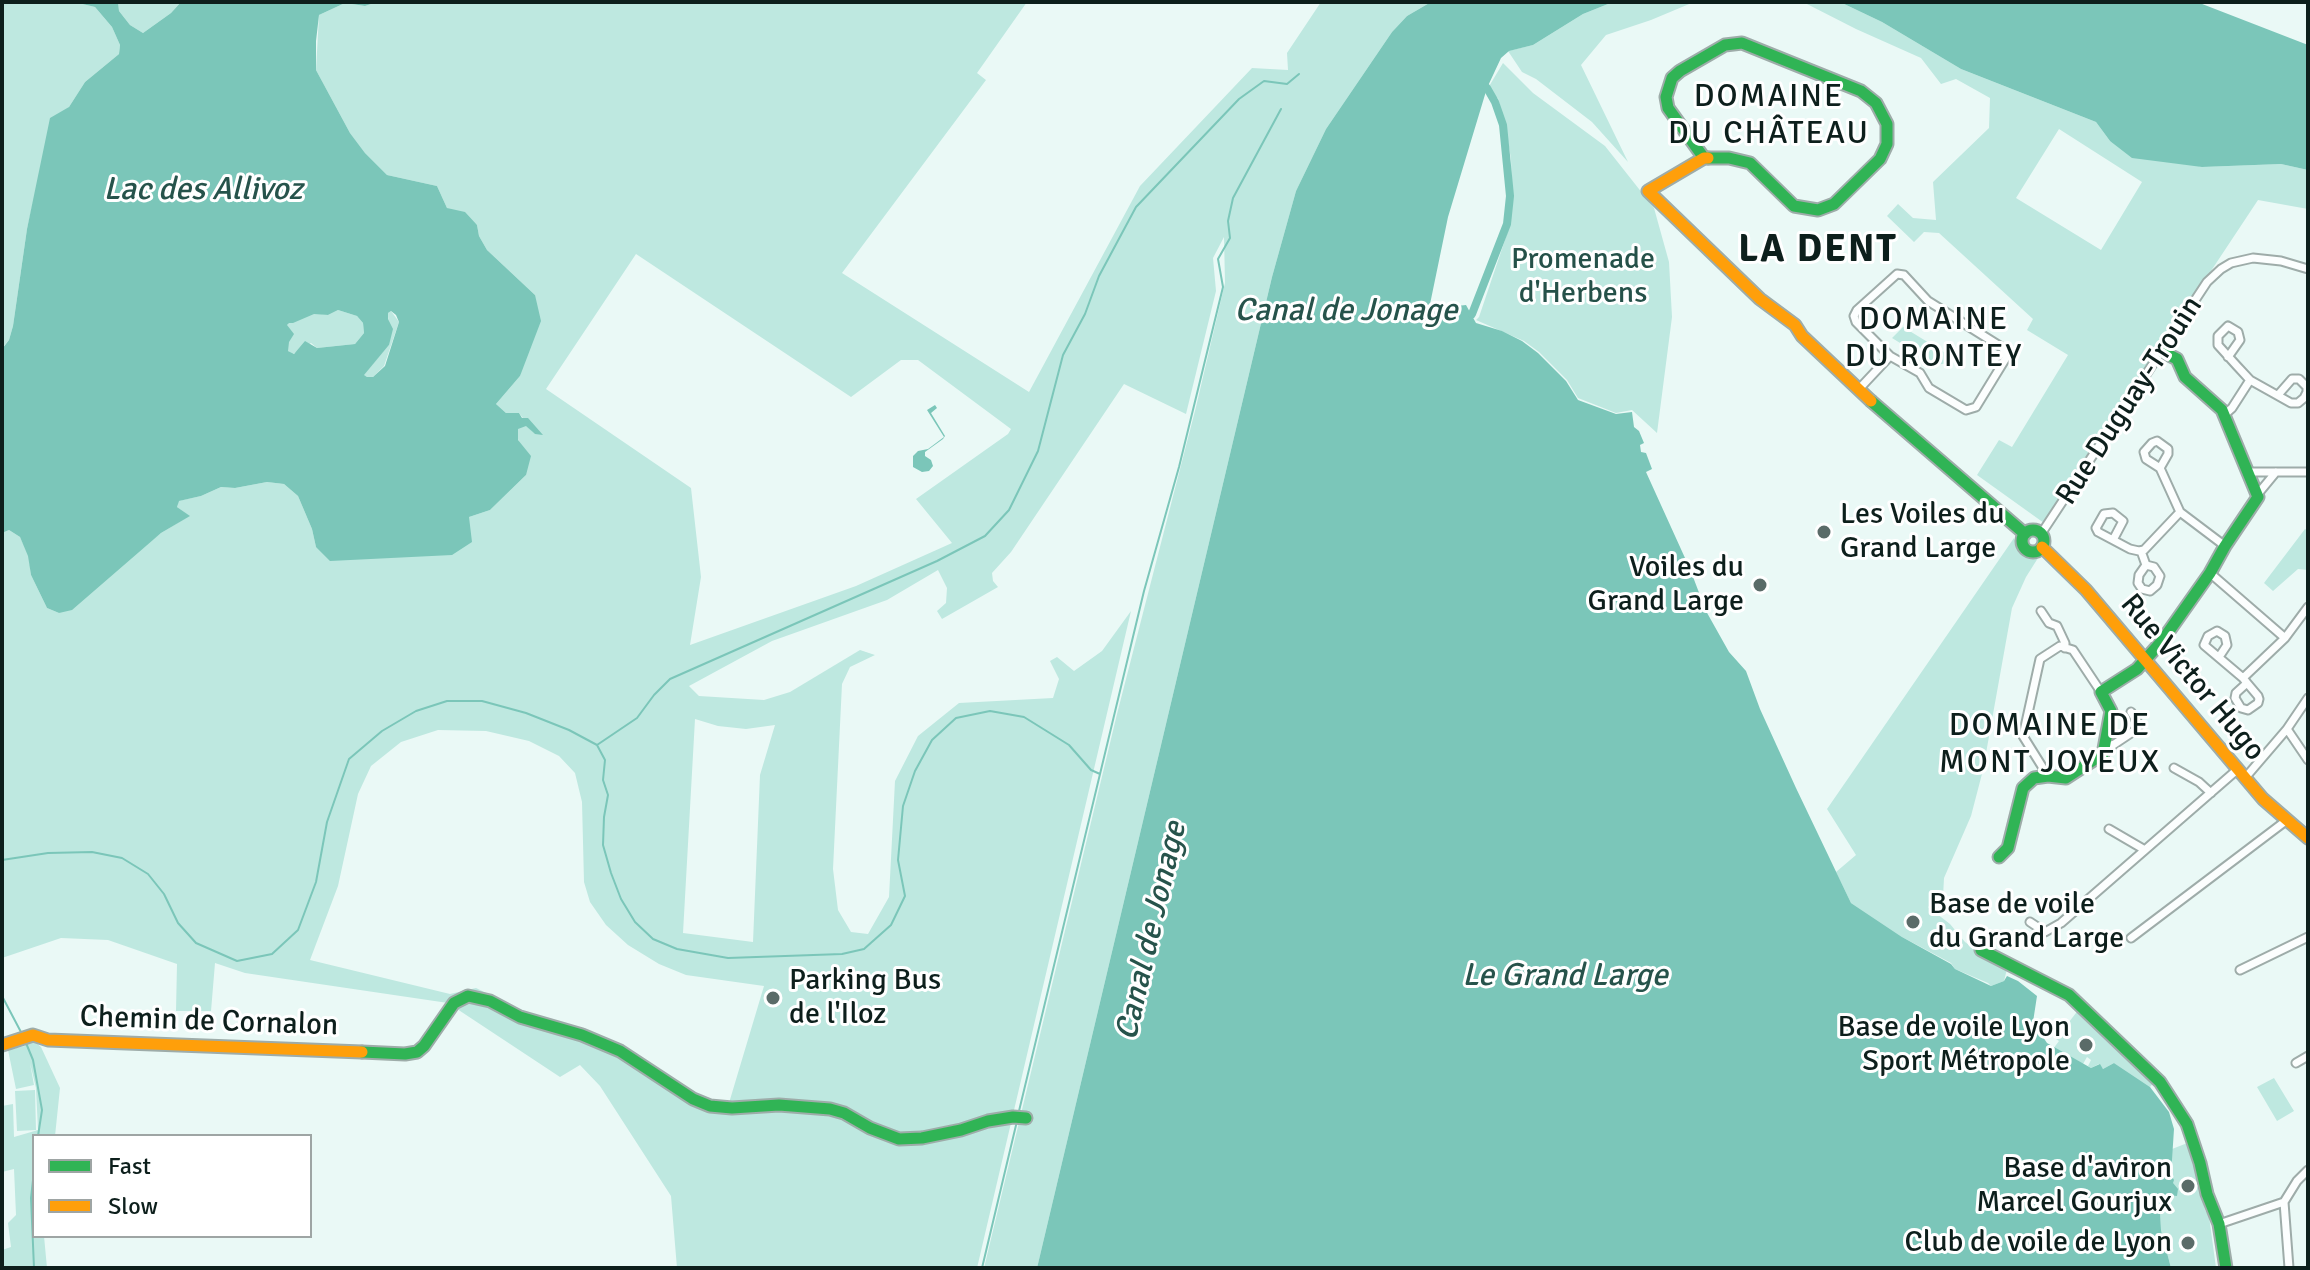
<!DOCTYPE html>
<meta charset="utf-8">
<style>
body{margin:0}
#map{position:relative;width:2310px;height:1270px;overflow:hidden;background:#eaf9f6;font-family:Signika,sans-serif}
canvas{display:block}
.frame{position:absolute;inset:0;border:4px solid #0d1f1c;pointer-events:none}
.legend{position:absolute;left:32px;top:1134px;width:280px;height:104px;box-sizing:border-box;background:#fff;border:2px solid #9ea5a4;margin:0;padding:10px 14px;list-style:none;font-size:24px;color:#0d1f1c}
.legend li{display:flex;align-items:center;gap:16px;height:40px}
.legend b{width:40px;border:2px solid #9ea5a4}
</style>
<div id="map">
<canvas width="2310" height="1270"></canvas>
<div class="frame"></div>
<ul class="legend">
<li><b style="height:10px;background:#30b455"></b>Fast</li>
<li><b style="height:10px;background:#ff9f0a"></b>Slow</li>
</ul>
</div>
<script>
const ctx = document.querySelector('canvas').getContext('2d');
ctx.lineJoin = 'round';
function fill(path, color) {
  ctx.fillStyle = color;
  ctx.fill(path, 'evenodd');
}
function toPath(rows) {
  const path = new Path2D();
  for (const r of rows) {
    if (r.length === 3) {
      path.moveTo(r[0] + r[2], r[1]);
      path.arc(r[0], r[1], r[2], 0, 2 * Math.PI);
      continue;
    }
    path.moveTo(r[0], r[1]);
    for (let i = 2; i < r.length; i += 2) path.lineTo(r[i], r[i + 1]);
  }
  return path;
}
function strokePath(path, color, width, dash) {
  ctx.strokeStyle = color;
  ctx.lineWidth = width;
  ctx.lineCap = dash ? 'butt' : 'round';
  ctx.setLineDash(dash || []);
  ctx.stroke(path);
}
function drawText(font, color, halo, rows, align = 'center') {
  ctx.font = font + ' Signika,sans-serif';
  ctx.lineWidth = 6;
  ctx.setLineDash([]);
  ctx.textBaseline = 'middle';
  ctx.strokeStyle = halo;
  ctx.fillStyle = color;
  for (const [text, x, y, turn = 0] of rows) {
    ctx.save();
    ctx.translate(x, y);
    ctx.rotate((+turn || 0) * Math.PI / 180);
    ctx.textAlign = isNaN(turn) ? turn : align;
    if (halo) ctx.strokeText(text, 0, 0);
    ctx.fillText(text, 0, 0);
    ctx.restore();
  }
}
fill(toPath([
 [2,2,74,2,95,7,112,27,120,45,119,54,85,82,69,107,35,194,27,229,13,326,9,340,2,348],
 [118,2,181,2,171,13,143,33,130,25,119,11],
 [377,2,1027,2,977,73,986,80,842,273,1029,392,1140,186,1252,68,1288,70,1287,53,1321,2,1431,2,1407,16,1392,32,1326,129,1296,191,1272,277,1037,1268,984,1268,1117,714,1196,407,1225,283,1224,237,1213,258,1216,291,1186,414,1124,384,1011,552,992,573,993,581,998,587,942,619,937,611,946,603,947,588,938,570,887,600,772,641,689,686,699,696,764,700,790,692,860,650,875,655,850,667,842,684,833,869,838,910,851,932,868,934,889,897,895,781,918,736,959,703,1053,698,1059,679,1050,661,1057,657,1074,671,1102,651,1131,611,977,1268,677,1268,671,1196,600,1086,580,1065,560,1077,448,1003,245,973,215,963,211,1011,176,1011,177,964,108,940,61,938,2,958,2,533,9,530,20,537,29,556,31,575,47,608,59,613,161,533,189,516,177,507,178,501,201,496,221,487,235,488,267,482,284,484,298,496,312,529,316,547,469,517,490,510,526,475,518,439,518,428,526,425,535,434,519,413,506,413,496,404,520,376,535,295,487,250,479,236,477,225,447,208,437,186,387,175,365,153,350,133,316,70,319,15,345,3,365,6],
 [636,254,851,397,901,360,918,360,1011,429,1008,434,916,499,952,543,856,586,690,645,701,577,691,488,546,389],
 [695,719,718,726,746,729,775,725,760,775,753,942,683,933],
 [438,730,486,731,529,741,559,756,575,773,582,802,584,882,590,902,606,925,628,945,659,964,686,975,764,986,729,1103,716,1103,697,1093,622,1048,517,1008,476,988,450,994,310,960,338,886,358,794,371,766,401,742],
 [1613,2,1694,2,1651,20,1606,35,1581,65,1628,162,1592,122,1536,79,1522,72,1508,51,1533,45,1583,14],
 [1803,2,1840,2,1882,22,1961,69,2096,122,2110,141,2202,167,2281,164,2308,170,2308,209,2258,200,2044,523,1977,475,1999,440,2012,447,2068,355,2027,330,2033,319,1939,233,1924,232,1914,242,1887,216,1898,204,1913,218,1936,220,1933,182,1989,128,1990,98,1956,79,1941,84,1921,58,1856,29],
 [2059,129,2142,182,2101,250,2016,198],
 [1503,63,1533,93,1605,146,1654,208,1669,262,1672,317,1657,433,1632,410,1616,413,1578,398,1567,380,1539,352,1524,341,1476,320,1479,317,1510,225,1512,195,1511,159,1507,135,1498,98,1492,97,1488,88],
 [338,310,357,316,363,323,364,333,355,344,317,348,311,343,293,354,288,351,287,325,289,322,314,313,328,315],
 [391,311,399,322,384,366,373,377,367,377,363,375,389,345,388,313],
 [1903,327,1944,352,1948,363,1936,365,1892,338],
 [2305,529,2308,531,2308,570,2298,569,2273,591,2264,583],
 [2014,538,2020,552,2026,557,2038,558,2026,577,2012,608,1983,770,1971,816,1944,878,1943,897,1928,907,1950,924,1965,942,1976,950,2008,965,2004,981,1991,986,1988,983,1955,969,1951,963,1902,937,1851,903,1836,872,1856,855,1827,809],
 [2079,1009,2155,1081,2150,1087,2114,1063,2103,1069,2099,1064,2091,1068,2088,1066,2091,1060,2087,1057,2083,1064,2053,1049,2059,1041,2056,1039],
 [32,1039,41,1047,60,1088,55,1136,34,1136,34,1236,44,1236,47,1268,2,1268,2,1250,11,1247,8,1223,16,1215,14,1169,2,1172,2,1106,13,1104,14,1137,38,1130,36,1088,30,1063,34,1085,16,1089,8,1050,25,1046,24,1041],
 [2274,1078,2294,1111,2277,1121,2257,1087],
 [35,1090,36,1130,17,1131,15,1091],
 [2190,1142,2205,1210,2209,1216,2216,1268,2171,1268,2161,1230,2160,1211,2155,1200,2168,1195,2173,1183,2171,1175,2172,1149]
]), '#bee8e0');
fill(toPath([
 [74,2,118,2,119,11,130,25,143,33,171,13,181,2,377,2,365,6,345,3,319,15,316,41,316,70,350,133,365,153,387,175,437,186,447,208,465,212,477,225,479,236,487,250,535,295,541,321,520,376,496,404,506,413,519,413,522,418,528,418,543,435,535,434,526,426,518,429,518,440,531,456,526,475,490,510,469,517,472,542,452,555,330,561,316,547,312,529,298,496,284,484,267,482,235,488,221,487,201,496,179,501,177,507,190,516,161,533,72,610,59,613,47,608,31,575,28,556,20,537,9,530,2,533,2,349,9,340,13,326,27,229,50,118,69,107,85,82,119,54,120,45,112,27,95,7],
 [338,310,357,316,363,323,364,333,355,344,317,348,305,341,294,354,288,351,289,342,294,334,287,325,289,323,293,323,314,314,328,315],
 [391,311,396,315,399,322,385,366,373,377,367,377,364,375,389,345,393,329,388,319,388,313],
 [1431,2,1613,2,1583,14,1533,45,1509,51,1501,58,1487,88,1448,217,1429,309,1466,305,1476,323,1502,331,1522,341,1538,353,1566,381,1578,400,1616,414,1632,412,1634,427,1639,431,1644,443,1640,445,1641,452,1646,453,1652,469,1646,472,1690,569,1706,611,1729,652,1746,671,1760,709,1796,788,1851,903,1902,937,1951,964,1955,969,1991,986,2004,981,2007,976,2018,981,2037,996,2033,1022,2047,1043,2091,1068,2100,1064,2103,1069,2114,1063,2150,1087,2169,1112,2174,1129,2171,1175,2174,1180,2173,1183,2178,1189,2177,1196,2168,1195,2156,1200,2160,1211,2161,1230,2171,1268,1037,1268,1272,277,1296,191,1326,129,1392,32,1407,16],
 [1840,2,2197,2,2308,45,2308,170,2281,164,2202,167,2132,158,2110,141,2096,122,1961,69,1882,22],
 [935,405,937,408,931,413,945,436,943,439,925,452,925,456,931,460,933,466,929,471,922,472,913,467,913,456,918,451,928,449,944,437,927,410]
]), '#7bc6b9');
strokePath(toPath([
 [597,745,637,718,654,695,670,679,937,561,985,536,1009,510,1038,451,1063,355,1085,314,1099,276,1136,207,1239,99,1264,81,1287,84,1299,74],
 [2,860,48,853,92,852,122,858,148,874,164,894,178,923,196,943,237,961,272,954,298,930,316,882,327,822,349,759,382,731,416,711,447,701,482,701,526,713,569,730,597,745,605,760,603,780,608,795,604,817,603,845,611,873,621,899,635,922,653,939,677,949,728,958,842,954,864,949,891,925,905,896,898,860,903,806,915,771,932,740,956,718,990,711,1024,717,1069,745,1091,770,1100,774],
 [2,996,22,1034],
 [26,1043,33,1060,42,1110,38,1136],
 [1019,1111,1144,591,1179,467,1223,287,1218,259,1230,238,1228,221,1233,198,1281,109],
 [34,1268,31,1198,34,1171],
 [982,1268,1017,1121]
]), '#7bc6b9', 2);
strokePath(toPath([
 [1472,314,1507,224,1510,196,1503,125,1495,102,1487,88]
]), '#7bc6b9', 8);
const street = toPath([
 [2228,357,2240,340,2238,332,2228,326,2218,336,2218,345,2237,366,2250,380,2291,403,2298,403,2304,398,2307,392,2307,387,2299,379,2292,379,2278,395],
 [1859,389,1890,356,1856,322,1854,316,1857,310,1897,274,1904,275,1928,301,2003,348,2006,358,1976,407,1966,410,1929,388,1920,373,1890,356],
 [2224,415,2232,408,2250,380],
 [2160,468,2146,459,2144,452,2152,443,2157,441,2168,449,2168,454,2160,468,2180,512,2225,546],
 [2248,472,2308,472],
 [2257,495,2276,472],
 [2041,534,2207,282,2221,269,2231,263,2253,258,2281,261,2308,269],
 [2113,540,2123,521,2113,513,2104,514,2096,528,2098,532,2130,549,2139,551,2144,550,2180,512],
 [2141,551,2146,565,2139,575,2138,583,2142,589,2150,591,2157,585,2160,576,2154,567,2146,565],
 [2210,573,2285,638,2243,678,2204,645,2208,636,2217,631,2225,636,2227,645,2219,657],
 [2041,611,2049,623,2057,626,2065,643,2065,648],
 [2285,638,2308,607],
 [2243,678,2247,683,2258,696,2259,699,2258,703,2248,710,2241,708,2235,698,2236,693,2247,683],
 [2308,698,2287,729,2308,760],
 [2105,744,2113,745,2137,729,2139,725,2131,712],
 [2174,768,2199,782,2211,793],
 [2048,776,2023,736,2040,659,2060,646,2073,650,2101,692],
 [2245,778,2287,729],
 [2109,829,2145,850],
 [2030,922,2045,932,2061,923,2238,769],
 [2131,938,2287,820],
 [2240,970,2308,937],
 [2296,1063,2308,1056],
 [2284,1202,2289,1268],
 [2219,1224,2284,1202,2297,1181,2308,1170]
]);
const fast = toPath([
 [1704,158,1668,108,1666,97,1672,78,1680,71,1725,45,1742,43,1861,91,1876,103,1887,124,1887,144,1880,159,1834,204,1818,210,1794,206,1750,163,1729,158,1708,158],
 [1871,401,2025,534],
 [2033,541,11],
 [1999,857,2008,848,2023,788,2034,778,2048,776,2066,778,2103,754,2111,711,2101,692,2137,669,2162,641,2210,573,2225,546,2258,497,2222,410,2185,377,2177,359,2163,352],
 [1981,950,2069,995,2160,1082,2187,1124,2200,1163,2207,1194,2219,1224,2226,1268],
 [362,1052,405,1054,417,1052,424,1046,454,1003,468,996,490,1001,520,1017,582,1035,620,1051,693,1099,710,1106,732,1108,779,1105,830,1109,844,1113,870,1128,899,1139,922,1138,961,1130,988,1121,1013,1117,1026,1118]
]);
const slow = toPath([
 [1708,158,1704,158,1648,191,1760,299,1795,325,1802,336,1871,401],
 [2042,547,2086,590,2263,799,2308,838],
 [2,1045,33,1035,48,1040,362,1052]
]);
strokePath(street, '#9eaca9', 11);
strokePath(fast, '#9eaca9', 15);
strokePath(slow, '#9eaca9', 15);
strokePath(street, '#fcfefe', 7);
strokePath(fast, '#30b455', 11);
strokePath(slow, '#ff9f0a', 11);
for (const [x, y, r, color] of [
 [1824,532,8,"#5a6b68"],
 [1760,585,8,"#5a6b68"],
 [1913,922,8,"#5a6b68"],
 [773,998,8,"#5a6b68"],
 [2086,1045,8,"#5a6b68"],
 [2188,1186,8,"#5a6b68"],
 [2188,1243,8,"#5a6b68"]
]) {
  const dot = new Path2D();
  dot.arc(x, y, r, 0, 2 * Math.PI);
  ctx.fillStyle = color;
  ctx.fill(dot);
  strokePath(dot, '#fff', 3);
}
drawText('30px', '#255149', '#fff', [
 ["Promenade",1583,260],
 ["d'Herbens",1583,294]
]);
drawText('30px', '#0d1f1c', '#fff', [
 ["Rue Duguay-Trouin",2130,401,-57],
 ["Rue Victor Hugo",2192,678,50],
 ["Chemin de Cornalon",209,1022,2]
]);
drawText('30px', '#0d1f1c', '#fff', [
 ["Les Voiles du",1840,515,"left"],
 ["Grand Large",1840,549,"left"],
 ["Voiles du",1744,568],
 ["Grand Large",1744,602],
 ["Base de voile",1929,905,"left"],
 ["du Grand Large",1929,939,"left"],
 ["Parking Bus",789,981,"left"],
 ["de l'Iloz",789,1015,"left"],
 ["Base de voile Lyon",2070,1028],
 ["Sport Métropole",2070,1062],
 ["Base d'aviron",2172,1169],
 ["Marcel Gourjux",2172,1203],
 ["Club de voile de Lyon",2172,1243]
], 'right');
ctx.letterSpacing = '2px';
drawText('32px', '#0d1f1c', '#fff', [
 ["DOMAINE",1769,98],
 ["DU CHÂTEAU",1769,135],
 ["DOMAINE",1934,321],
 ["DU RONTEY",1934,358],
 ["DOMAINE DE",2050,727],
 ["MONT JOYEUX",2050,764]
]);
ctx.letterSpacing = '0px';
drawText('italic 32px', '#26534b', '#fff', [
 ["Lac des Allivoz",203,191],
 ["Canal de Jonage",1346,312],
 ["Canal de Jonage",1152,931,-77],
 ["Le Grand Large",1565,977]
]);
ctx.letterSpacing = '2px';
drawText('bold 38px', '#0d1f1c', '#fff', [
 ["LA DENT",1818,251]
]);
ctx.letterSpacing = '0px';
</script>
